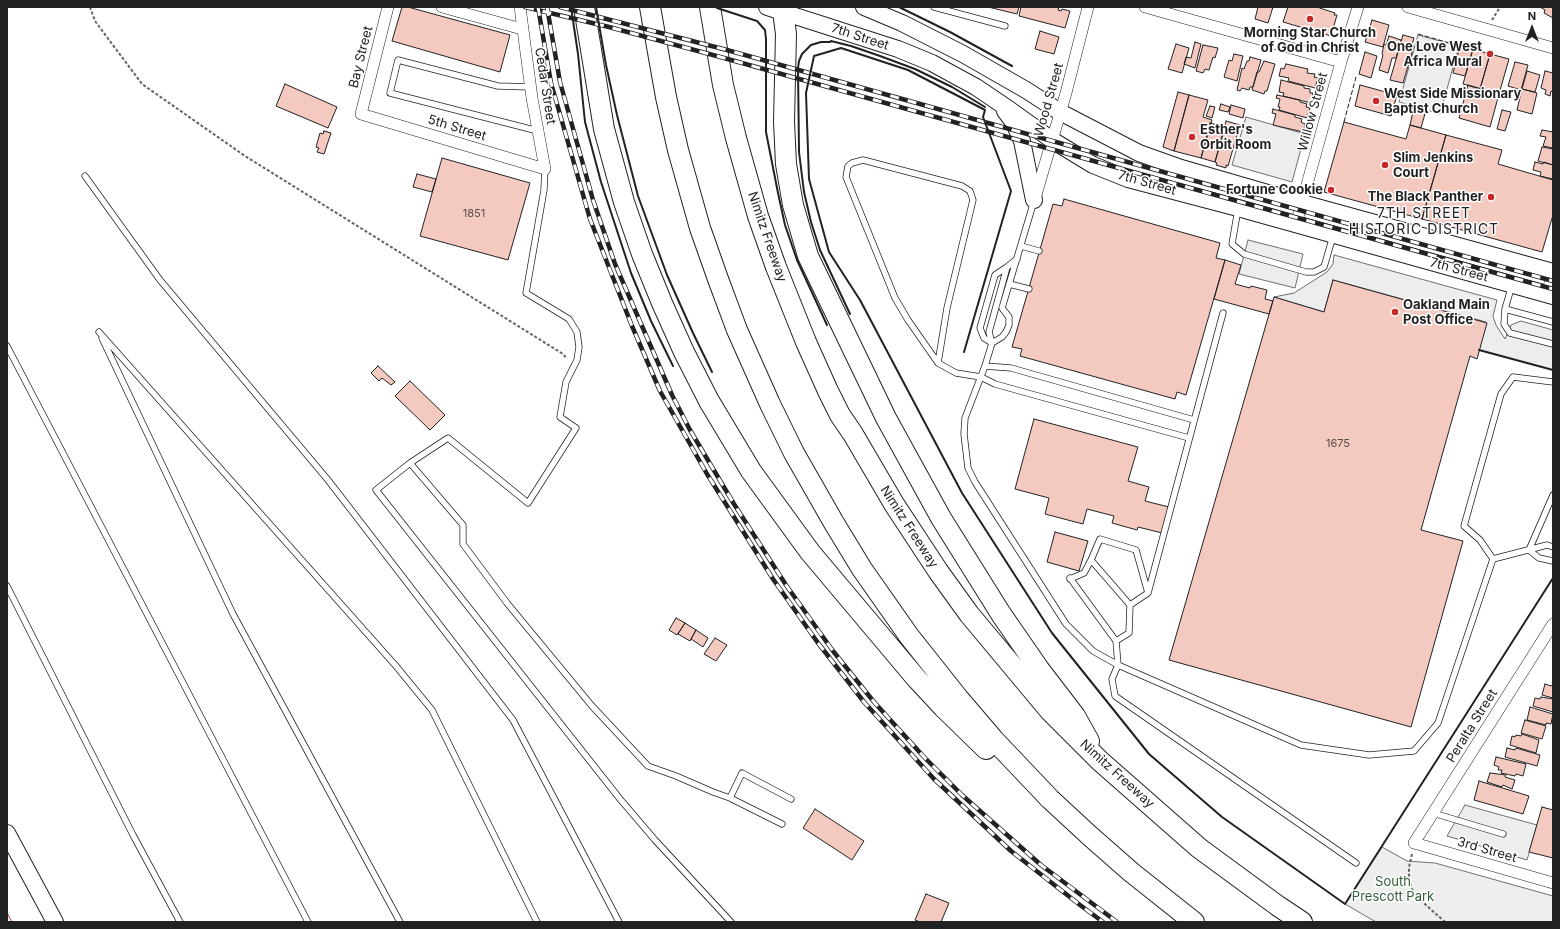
<!DOCTYPE html>
<style>
body{margin:0}
#map{position:relative;width:1560px;height:929px;overflow:hidden;background:#fff;font-family:Inter,sans-serif}
canvas{display:block}
.frame{position:absolute;inset:0;border:8px solid #222;pointer-events:none}
.north{position:absolute;left:1512px;top:8px;width:40px;height:40px;-webkit-text-stroke:3px #fff;paint-order:stroke;rotate:0deg;font-size:11px;font-weight:700;line-height:16px;text-align:center;color:#222}
.north::after{content:'';display:block;margin:auto;width:14px;height:18px;background:#222;clip-path:polygon(50% 0,100% 100%,50% 72%,0 100%)}
</style>
<div id="map">
<canvas width="1560" height="929"></canvas>
<div class="frame"></div>
<div class="north">N</div>
</div>
<script>
const ctx = document.querySelector('canvas').getContext('2d');
ctx.lineJoin = 'round';
function fill(path, color) {
  ctx.fillStyle = color;
  ctx.fill(path, 'evenodd');
}
function toPath(rows) {
  const path = new Path2D();
  for (const r of rows) {
    path.moveTo(r[0], r[1]);
    for (let i = 2; i < r.length; i += 2) path.lineTo(r[i], r[i + 1]);
  }
  return path;
}
function strokePath(path, color, width, dash) {
  ctx.strokeStyle = color;
  ctx.lineWidth = width;
  ctx.lineCap = dash ? 'butt' : 'round';
  ctx.setLineDash(dash || []);
  ctx.stroke(path);
}
function drawText(font, color, halo, rows, align = 'center') {
  ctx.font = font + ' Inter,sans-serif';
  ctx.lineWidth = 3;
  ctx.setLineDash([]);
  ctx.textBaseline = 'middle';
  ctx.strokeStyle = halo;
  ctx.fillStyle = color;
  for (const [text, x, y, turn = 0] of rows) {
    ctx.save();
    ctx.translate(x, y);
    ctx.rotate((+turn || 0) * Math.PI / 180);
    ctx.textAlign = isNaN(turn) ? turn : align;
    if (halo) ctx.strokeText(text, 0, 0);
    ctx.fillText(text, 0, 0);
    ctx.restore();
  }
}
const green = toPath([
 [1382,847,1407,861,1435,863,1553,896,1553,922,1376,922,1345,904,1382,847]
]);
fill(green, '#eee');
strokePath(green, '#6f6f6f', 1);
const parking = toPath([
 [1418,35,1459,46,1440,114,1399,102,1418,35],
 [1246,117,1305,134,1292,182,1232,165,1246,117],
 [1248,240,1303,254,1295,288,1239,274,1248,240],
 [1334,255,1497,300,1493,316,1496,325,1505,339,1511,325,1521,321,1553,330,1553,370,1479,350,1486,322,1333,280,1324,312,1274,297,1294,293,1327,272,1333,264,1334,255],
 [1465,805,1537,825,1527,860,1447,836,1465,805]
]);
fill(parking, '#ededed');
strokePath(parking, '#6f6f6f', 1);
const building = toPath([
 [402,7,408,7,510,35,500,72,392,41,402,7],
 [988,7,1019,7,1017,14,988,7],
 [1021,7,1059,7,1058,10,1061,11,1062,9,1070,11,1065,28,1019,16,1021,7],
 [1258,7,1273,7,1268,23,1255,19,1258,7],
 [1288,7,1317,7,1335,13,1334,15,1337,15,1331,36,1283,22,1288,7],
 [1540,7,1553,7,1553,18,1544,13,1545,10,1540,7],
 [1372,20,1389,25,1383,47,1365,42,1372,20],
 [1040,31,1059,37,1054,54,1035,49,1040,31],
 [1403,35,1414,38,1412,45,1414,46,1403,83,1390,80,1403,35],
 [1389,36,1401,40,1396,58,1392,58,1388,73,1379,70,1383,55,1382,54,1384,44,1386,45,1389,36],
 [1195,42,1201,44,1195,68,1184,64,1186,57,1191,58,1195,42],
 [1176,44,1189,48,1182,73,1168,69,1176,44],
 [1203,45,1218,48,1215,58,1213,57,1209,70,1205,69,1203,73,1196,71,1203,45],
 [1460,46,1473,49,1465,76,1453,73,1460,46],
 [1473,49,1490,54,1480,89,1463,84,1473,49],
 [1365,52,1377,56,1371,78,1359,74,1365,52],
 [1234,54,1243,56,1237,81,1224,77,1229,60,1232,61,1234,54],
 [1490,54,1509,59,1499,94,1480,89,1490,54],
 [1250,57,1261,60,1253,87,1250,87,1249,90,1242,88,1240,91,1237,90,1242,68,1244,69,1247,61,1249,61,1250,57],
 [1264,61,1275,64,1267,91,1265,91,1264,94,1252,90,1257,72,1259,72,1264,61],
 [1515,62,1528,65,1521,90,1508,86,1515,62],
 [1286,64,1308,69,1307,73,1315,74,1314,77,1318,78,1315,88,1288,81,1289,78,1279,76,1281,68,1284,69,1286,64],
 [1527,71,1540,75,1535,92,1522,89,1527,71],
 [1545,71,1553,73,1553,92,1551,91,1550,96,1545,94,1546,90,1541,88,1545,71],
 [1281,80,1304,86,1304,88,1310,89,1310,93,1313,93,1311,103,1283,96,1284,93,1279,92,1281,80],
 [285,84,337,107,328,128,276,106,285,84],
 [1360,85,1397,95,1391,116,1355,106,1360,85],
 [1468,85,1499,94,1490,127,1459,118,1468,85],
 [1522,89,1537,93,1532,114,1517,110,1522,89],
 [1178,92,1189,95,1174,151,1163,147,1178,92],
 [1189,95,1208,100,1203,117,1212,120,1201,158,1174,151,1189,95],
 [1277,95,1300,100,1300,102,1307,104,1306,107,1310,108,1307,118,1279,110,1280,107,1278,107,1280,99,1276,98,1277,95],
 [1221,104,1230,107,1228,112,1219,110,1221,104],
 [1231,105,1245,109,1243,118,1229,114,1231,105],
 [1210,106,1215,107,1212,118,1206,116,1210,106],
 [1414,107,1426,110,1421,128,1410,125,1414,107],
 [1273,109,1295,115,1295,117,1302,119,1301,122,1305,124,1303,132,1273,125,1276,114,1272,113,1273,109],
 [1502,110,1511,112,1505,131,1497,129,1502,110],
 [1226,121,1240,125,1228,166,1226,165,1226,168,1216,165,1217,163,1215,162,1226,121],
 [1344,122,1406,139,1410,125,1446,135,1422,219,1324,192,1344,122],
 [1210,123,1225,127,1215,162,1201,158,1210,123],
 [1542,130,1553,132,1553,148,1543,146,1546,137,1540,136,1542,130],
 [324,131,331,133,324,154,317,152,319,148,316,147,320,133,323,134,324,131],
 [1446,135,1502,150,1498,164,1553,180,1553,215,1542,252,1422,219,1446,135],
 [1542,147,1553,149,1553,165,1538,161,1542,147],
 [442,158,530,183,508,260,420,236,442,158],
 [1535,162,1543,164,1544,162,1553,165,1553,179,1540,176,1541,172,1533,170,1535,162],
 [417,174,436,179,432,192,413,187,417,174],
 [1064,199,1220,243,1216,258,1225,260,1186,395,1177,392,1175,399,1020,356,1022,349,1012,347,1053,204,1062,206,1064,199],
 [1225,260,1241,265,1235,284,1250,288,1251,286,1267,290,1265,299,1273,301,1269,314,1214,299,1225,260],
 [1333,280,1487,323,1477,359,1470,356,1421,530,1463,541,1411,727,1169,660,1274,297,1324,312,1333,280],
 [378,366,395,382,391,385,382,378,379,381,371,373,378,366],
 [410,381,445,415,430,430,395,396,410,381],
 [1034,419,1138,447,1128,481,1149,487,1145,501,1173,508,1166,534,1138,527,1137,530,1112,523,1114,516,1087,509,1083,524,1045,514,1049,498,1015,489,1034,419],
 [1055,532,1088,541,1079,571,1047,562,1055,532],
 [676,618,685,623,677,635,669,630,676,618],
 [685,623,696,630,690,641,678,634,685,623],
 [696,630,708,638,703,647,691,639,696,630],
 [715,638,727,645,716,661,704,654,715,638],
 [1545,684,1551,686,1553,684,1553,698,1542,695,1545,684],
 [1541,697,1553,699,1553,712,1533,706,1535,698,1540,699,1541,697],
 [1530,707,1553,714,1551,724,1546,723,1546,725,1527,720,1530,707],
 [1525,720,1546,726,1542,739,1521,733,1525,720],
 [1522,734,1539,740,1536,753,1510,745,1512,736,1515,737,1516,735,1521,736,1522,734],
 [1507,748,1515,750,1516,748,1540,755,1537,766,1505,757,1507,748],
 [1496,757,1526,764,1523,776,1516,774,1515,776,1501,773,1502,770,1498,770,1499,767,1494,765,1496,757],
 [1490,773,1506,775,1505,777,1515,780,1512,789,1503,785,1502,787,1487,782,1490,773],
 [1479,781,1529,796,1523,814,1474,800,1479,781],
 [1542,807,1553,810,1553,858,1529,852,1542,807],
 [815,809,864,841,852,860,803,828,815,809],
 [926,894,949,903,941,922,920,922,915,920,926,894]
]);
fill(building, '#f3c9c0');
strokePath(building, '#222', 1);
const lane = toPath([
 [934,7,1005,26],
 [531,87,498,86,398,60,390,93,538,131],
 [545,169,544,190,526,293,569,319,577,332,579,347,577,360,566,382,560,417,576,428,528,503,448,438,410,463,463,525,463,544,507,603,592,706,648,766,676,776,713,792,730,798,742,773,791,799],
 [85,176,160,280,328,480,513,720,619,922],
 [1034,201,1002,308,1009,317,1009,325,1006,332,1002,337,992,343,985,366,965,418,964,434,968,468,975,482,1066,624,1093,651,1118,665,1301,745,1369,755,1414,751,1438,723,1493,559,1480,540,1464,526,1501,394,1513,377,1553,382],
 [1238,209,1232,244,1244,254,1306,272,1314,272,1324,267,1333,236],
 [1021,246,1039,251],
 [1009,284,1029,289],
 [1512,285,1505,309,1553,322],
 [1505,309,1504,324,1510,333,1553,344],
 [99,332,396,666,432,710,537,922],
 [102,338,233,614,400,922],
 [992,343,989,332,1007,267,1017,259],
 [992,343,984,338,980,328,995,275,1007,267],
 [7,346,308,922],
 [938,363,908,320,895,298,846,177,848,166,852,163,863,160,962,186,970,191,973,200,947,308,938,363,956,373,981,377,995,384,1189,438],
 [985,366,1011,368,1194,420],
 [410,463,376,490,620,799,655,840,731,922],
 [1529,550,1553,495],
 [1529,550,1539,558,1553,561],
 [1493,559,1547,545,1553,547],
 [1070,578,1116,641,1118,665,1112,679,1115,696,1356,863],
 [1070,579,1084,573,1091,560],
 [7,586,133,835,180,922],
 [1148,593,1223,313],
 [1116,641,1129,633,1130,605,1091,560,1100,539,1136,550,1148,593,1130,605],
 [730,798,782,824],
 [1433,813,1503,834]
]);
const street = toPath([
 [388,7,361,114,545,169,532,98,520,7],
 [442,7,522,29],
 [1145,7,1341,62],
 [1408,7,1553,48],
 [1035,198,1066,93,1088,7],
 [1296,224,1341,62,1358,7],
 [1547,294,1553,272],
 [1553,624,1414,843,1553,883]
]);
const secondary = toPath([
 [767,7,898,49,932,63,976,87,1010,110,1052,140,1093,165,1128,179,1238,208,1553,296],
 [864,7,902,23,963,54,1026,90,1060,112,1139,153,1181,168,1302,203,1553,272],
 [1005,111,1014,123,1022,141,1034,200],
 [7,833,55,922]
]);
const highway = toPath([
 [584,7,604,129,624,202,642,254,662,303,684,352,709,401,751,471,810,552,916,678,943,707,986,749],
 [650,7,666,97,678,150,700,228,718,279,737,330,770,404,794,453,834,523,862,569,909,636,959,699,994,740,1050,799,1090,836,1131,872,1194,922],
 [710,7,723,85,736,138,758,216,776,267,806,342,828,391,840,415,853,434,894,504,938,571,969,614,1050,711,1100,761,1199,848,1278,906,1302,922],
 [783,11,786,34,784,122,786,164,793,205,808,256,886,418,941,518,1001,614,1039,669,1075,716,1089,741]
]);
strokePath(lane, '#222', 7);
strokePath(street, '#222', 12);
strokePath(secondary, '#222', 18);
strokePath(highway, '#222', 22);
strokePath(toPath([
 [90,7,95,21,142,84,245,156,563,354,567,359],
 [1492,20,1500,7],
 [1412,854,1409,867,1409,880,1412,889,1417,897,1445,922]
]), '#646464', 2, [3, 2]);
strokePath(lane, '#fff', 5.5);
strokePath(street, '#fff', 11);
strokePath(secondary, '#fff', 16);
strokePath(highway, '#fff', 20);
const rail = toPath([
 [525,7,609,27,724,58,1553,289],
 [538,7,551,83,590,219,632,326,660,391,707,474,773,579,818,643,864,702,934,779,1011,851,1080,905,1103,922],
 [547,7,560,82,593,200,615,264,672,395,690,430,734,504,786,585,833,651,874,702,924,757,962,795,1041,865,1117,922],
 [560,7,727,50,1553,281]
]);
strokePath(rail, '#222', 4.5);
strokePath(rail, '#fff', 3, [9]);
strokePath(toPath([
 [1418,34,1460,46],
 [1344,122,1356,77]
]), '#222', 1, [5, 2]);
strokePath(toPath([
 [571,7,578,54,585,122,601,182,631,273,651,321,673,366],
 [596,7,606,65,617,115,638,196,667,275,693,333,712,372],
 [899,7,950,32,1012,66],
 [717,8,757,21,765,30,766,39,766,132,778,193,785,225,797,260,827,325],
 [850,314,820,250,811,222,804,192,799,152,798,68,799,61,802,54,811,45,821,42,830,42,831,41,851,46,880,56,915,69,952,87,985,107],
 [1479,350,1553,370],
 [964,352,1011,191,983,117,985,110,908,70,841,48,814,56,806,93,809,179,829,252,860,300,962,493,1052,633,1149,754,1222,817,1345,904,1553,578]
]), '#222', 2);
strokePath(toPath([
 [7,913,12,922]
]), '#c62828', 1, [14, 3, 2, 3]);
for (const [x, y, r, color] of [
 [1310,19,4,"#c62828"],
 [1490,54,4,"#c62828"],
 [1376,101,4,"#c62828"],
 [1192,137,4,"#c62828"],
 [1385,165,4,"#c62828"],
 [1331,190,4,"#c62828"],
 [1491,197,4,"#c62828"],
 [1395,312,4,"#c62828"]
]) {
  const dot = new Path2D();
  dot.arc(x, y, r, 0, 2 * Math.PI);
  ctx.fillStyle = color;
  ctx.fill(dot);
  strokePath(dot, '#fff', 1.5);
}
drawText('11px', '#564c4a', null, [
 ["1851",474,214],
 ["1675",1338,444]
]);
drawText('bold 13px', '#222', '#fff', [
 ["Morning Star Church",1310,33,"center"],
 ["of God in Christ",1310,48,"center"],
 ["One Love West",1482,47,"right"],
 ["Africa Mural",1482,62,"right"],
 ["West Side Missionary",1384,94],
 ["Baptist Church",1384,109],
 ["Esther's",1200,130],
 ["Orbit Room",1200,145],
 ["Slim Jenkins",1393,158],
 ["Court",1393,173],
 ["Fortune Cookie",1323,190,"right"],
 ["The Black Panther",1483,197,"right"],
 ["Oakland Main",1403,305],
 ["Post Office",1403,320]
], 'left');
drawText('13px', '#222', '#fff', [
 ["7th Street",860,37,18],
 ["Bay Street",361,57,-76],
 ["Cedar Street",545,86,81],
 ["Wood Street",1049,100,-74],
 ["Willow Street",1313,112,-75],
 ["5th Street",457,128,17],
 ["7th Street",1147,183,16],
 ["Nimitz Freeway",767,237,71],
 ["7th Street",1459,270,15],
 ["Nimitz Freeway",909,527,57],
 ["Peralta Street",1472,726,-58],
 ["Nimitz Freeway",1117,774,42],
 ["3rd Street",1487,850,16]
]);
drawText('13px', '#2f5e38', '#fff', [
 ["South",1393,882],
 ["Prescott Park",1393,897]
]);
ctx.letterSpacing = '1px';
drawText('14px', '#222', '#fff', [
 ["7TH STREET",1424,214],
 ["HISTORIC DISTRICT",1424,230]
]);
ctx.letterSpacing = '0px';
</script>
